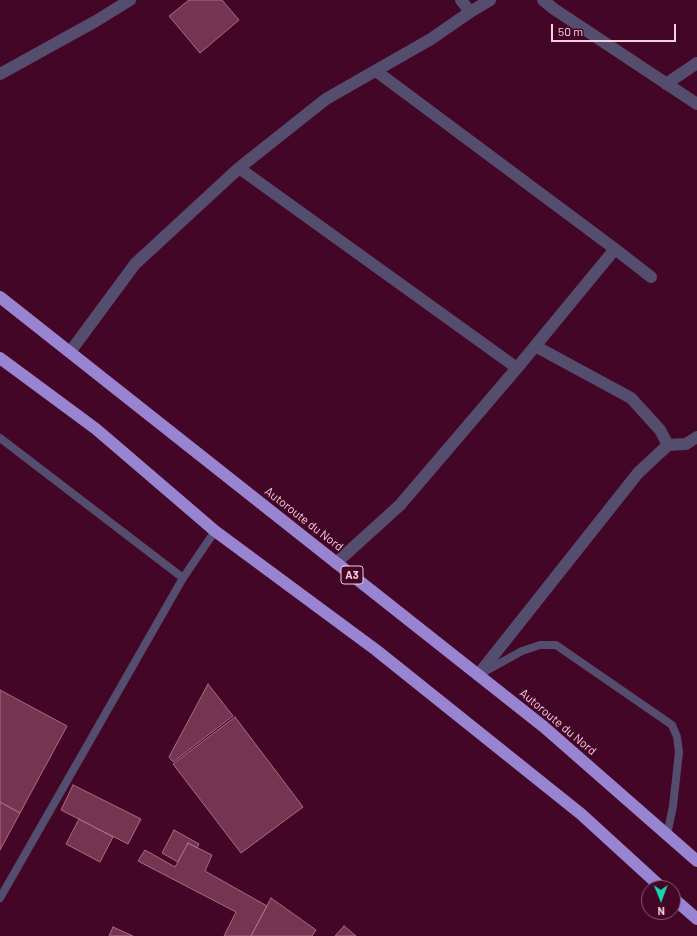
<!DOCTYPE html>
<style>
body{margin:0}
#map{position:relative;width:697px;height:936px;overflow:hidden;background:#440626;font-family:Barlow,sans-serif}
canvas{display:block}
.north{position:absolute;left:641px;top:880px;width:40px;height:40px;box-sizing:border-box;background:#440626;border:1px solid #8c566f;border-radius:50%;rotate:179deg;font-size:11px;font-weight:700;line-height:16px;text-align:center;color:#f7cfdd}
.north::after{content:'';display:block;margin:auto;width:14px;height:18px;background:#17d5b2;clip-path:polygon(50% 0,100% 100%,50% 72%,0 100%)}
.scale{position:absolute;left:551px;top:24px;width:125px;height:18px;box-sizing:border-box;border:2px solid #f7cfdd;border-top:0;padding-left:5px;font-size:12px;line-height:14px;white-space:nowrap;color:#f7cfdd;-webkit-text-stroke:3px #440626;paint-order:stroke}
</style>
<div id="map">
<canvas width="697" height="936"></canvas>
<div class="north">N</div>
<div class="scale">50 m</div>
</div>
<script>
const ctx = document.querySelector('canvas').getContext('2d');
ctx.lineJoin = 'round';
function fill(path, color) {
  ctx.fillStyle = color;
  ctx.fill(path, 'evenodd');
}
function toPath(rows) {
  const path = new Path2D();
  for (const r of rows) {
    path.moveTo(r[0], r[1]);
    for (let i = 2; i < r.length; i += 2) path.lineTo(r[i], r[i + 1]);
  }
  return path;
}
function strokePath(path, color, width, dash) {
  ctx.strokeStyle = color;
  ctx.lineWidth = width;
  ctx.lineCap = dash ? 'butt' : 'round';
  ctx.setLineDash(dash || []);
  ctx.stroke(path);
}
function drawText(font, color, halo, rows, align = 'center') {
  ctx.font = font + ' Barlow,sans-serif';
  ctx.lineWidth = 4;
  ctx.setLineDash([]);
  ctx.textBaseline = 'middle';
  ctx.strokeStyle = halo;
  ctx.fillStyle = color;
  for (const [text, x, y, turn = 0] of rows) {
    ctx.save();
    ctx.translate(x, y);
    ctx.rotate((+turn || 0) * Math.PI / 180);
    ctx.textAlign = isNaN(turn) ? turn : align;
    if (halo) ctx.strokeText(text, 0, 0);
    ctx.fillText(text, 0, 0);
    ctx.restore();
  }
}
const building = toPath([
 [189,0,222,0,239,20,200,53,169,16,189,0],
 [208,684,233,716,173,762,169,757,208,684],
 [0,690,67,726,20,813,0,802,0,690],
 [235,717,303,807,241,853,173,764,235,717],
 [73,785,141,819,128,844,61,810,73,785],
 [0,802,20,813,0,850,0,802],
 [79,819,113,837,100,862,66,844,79,819],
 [174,830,199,844,197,848,188,843,178,862,162,853,174,830],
 [188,843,212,855,205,871,267,906,251,936,224,936,236,912,138,861,145,850,175,867,188,843],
 [271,898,316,930,312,936,251,936,271,898],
 [344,926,356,936,335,936,344,926],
 [113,927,133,936,109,936,113,927]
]);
fill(building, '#753450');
strokePath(building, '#af6985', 1);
strokePath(toPath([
 [0,438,183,578],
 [482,673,522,651,540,645,556,645,672,725,677,737,679,752,673,806,667,835],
 [0,898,183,578,215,531]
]), '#554d6d', 8);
strokePath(toPath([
 [461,0,470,12],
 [543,0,554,9,697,104],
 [376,71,615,249,651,277],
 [0,74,96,21,130,0],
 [666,84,697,63],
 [239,168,517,368],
 [535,346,631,398,660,430,668,445],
 [70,352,135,264,239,168,326,99,431,39,470,12,490,0],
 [336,563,400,505,517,368,615,249],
 [478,675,638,473,668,445,686,444,697,437]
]), '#554d6d', 12);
strokePath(toPath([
 [0,297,544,727,697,861],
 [0,358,96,429,215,531,376,650,581,814,662,888],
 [673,898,697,919]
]), '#9984d2', 12);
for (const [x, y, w] of [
 [352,575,22]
]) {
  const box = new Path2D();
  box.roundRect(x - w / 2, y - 9, w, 18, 3);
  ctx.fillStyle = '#440626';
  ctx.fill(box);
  strokePath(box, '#f7cfdd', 1);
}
drawText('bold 11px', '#f7cfdd', null, [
 ["A3",352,575]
]);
drawText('12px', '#f7cfdd', '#440626', [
 ["Autoroute du Nord",304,519,38],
 ["Autoroute du Nord",558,722,40]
]);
</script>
